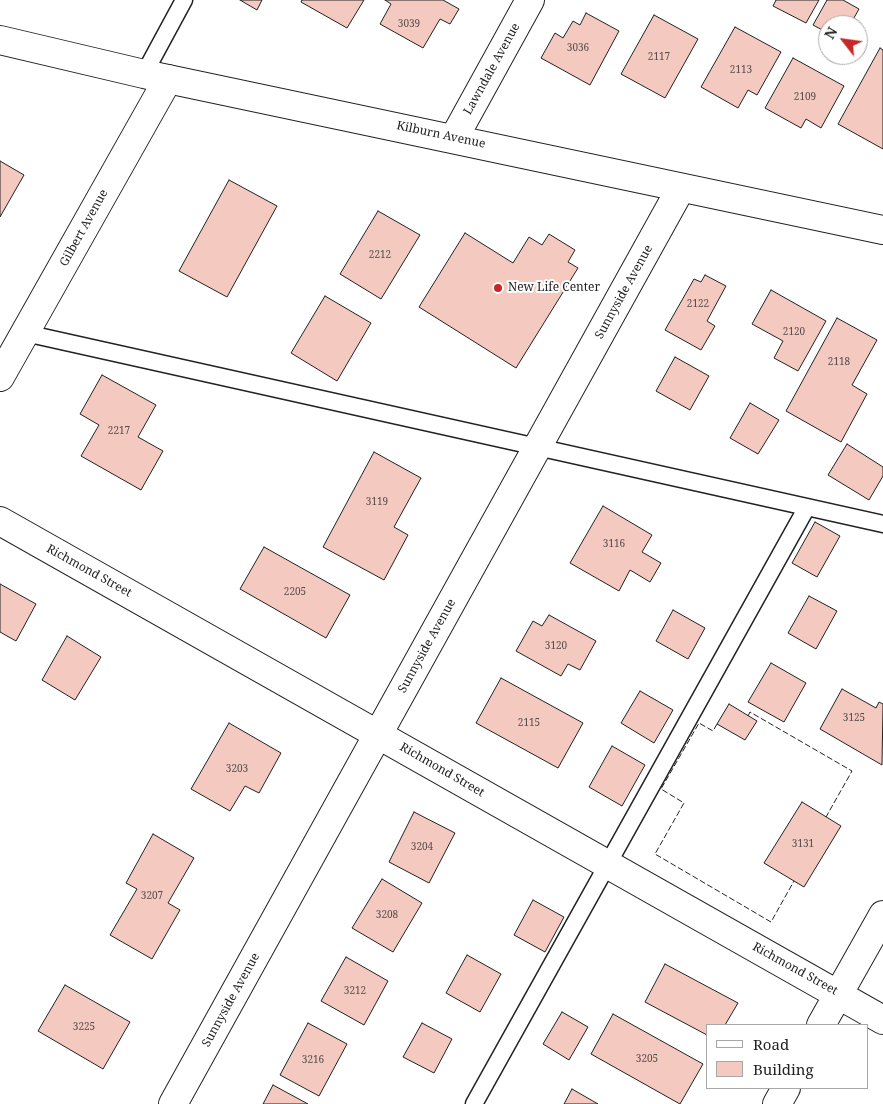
<!DOCTYPE html>
<style>
body{margin:0}
#map{position:relative;width:883px;height:1104px;overflow:hidden;background:#fff;font-family:"Noto Serif",serif}
canvas{display:block}
.legend{position:absolute;left:706px;top:1024px;width:162px;height:65px;box-sizing:border-box;background:#fff;border:1px solid #a7a7a7;margin:0;padding:6px 9px;list-style:none;font-size:15px;color:#222}
.legend li{display:flex;align-items:center;gap:10px;height:25px}
.legend b{width:25px;border:1px solid #a7a7a7}
.north{position:absolute;left:818px;top:15px;width:50px;height:50px;box-sizing:border-box;background:#fff;border:1px solid #a7a7a7;border-radius:50%;rotate:300deg;font-size:14px;font-weight:700;line-height:20px;text-align:center;color:#222}
.north::after{content:'';display:block;margin:auto;width:18px;height:22px;background:#c62828;clip-path:polygon(50% 0,100% 100%,50% 72%,0 100%)}
</style>
<div id="map">
<canvas width="883" height="1104"></canvas>
<ul class="legend">
<li><b style="height:6px;background:#fff"></b>Road</li>
<li><b style="height:14px;background:#f3c9c0"></b>Building</li>
</ul>
<div class="north">N</div>
</div>
<script>
const ctx = document.querySelector('canvas').getContext('2d');
ctx.lineJoin = 'round';
function fill(path, color) {
  ctx.fillStyle = color;
  ctx.fill(path, 'evenodd');
}
function toPath(rows) {
  const path = new Path2D();
  for (const r of rows) {
    path.moveTo(r[0], r[1]);
    for (let i = 2; i < r.length; i += 2) path.lineTo(r[i], r[i + 1]);
  }
  return path;
}
function strokePath(path, color, width, dash) {
  ctx.strokeStyle = color;
  ctx.lineWidth = width;
  ctx.lineCap = dash ? 'butt' : 'round';
  ctx.setLineDash(dash || []);
  ctx.stroke(path);
}
function drawText(font, color, halo, rows, align = 'center') {
  ctx.font = font + ' "Noto Serif",serif';
  ctx.lineWidth = 4;
  ctx.setLineDash([]);
  ctx.textBaseline = 'middle';
  ctx.strokeStyle = halo;
  ctx.fillStyle = color;
  for (const [text, x, y, turn = 0] of rows) {
    ctx.save();
    ctx.translate(x, y);
    ctx.rotate((+turn || 0) * Math.PI / 180);
    ctx.textAlign = isNaN(turn) ? turn : align;
    if (halo) ctx.strokeText(text, 0, 0);
    ctx.fillText(text, 0, 0);
    ctx.restore();
  }
}
const building = toPath([
 [240,0,262,0,257,10,240,0],
 [302,0,364,0,347,28,301,2,302,0],
 [385,0,443,0,459,9,450,24,440,19,423,48,380,24,391,4,385,0],
 [776,0,819,0,806,23,773,6,776,0],
 [827,0,843,0,859,9,850,25,828,25,828,33,813,25,827,0],
 [586,13,619,31,590,85,541,58,555,33,563,38,573,21,580,25,586,13],
 [654,15,698,39,665,98,621,74,654,15],
 [735,27,781,52,757,95,748,90,738,108,701,87,735,27],
 [880,48,883,50,883,149,838,124,880,48],
 [793,58,844,86,821,128,806,119,801,128,765,108,793,58],
 [0,161,24,175,0,217,0,161],
 [229,180,277,206,227,297,179,271,229,180],
 [378,211,420,235,381,299,340,274,378,211],
 [465,233,513,263,529,237,542,245,549,234,575,250,568,262,578,268,516,368,419,307,465,233],
 [705,275,726,286,707,321,715,326,701,350,665,330,694,279,701,282,705,275],
 [771,290,826,321,798,371,774,358,783,341,752,324,771,290],
 [325,296,371,323,337,381,291,353,325,296],
 [837,318,877,340,852,385,867,394,841,442,786,411,837,318],
 [675,357,709,376,690,410,656,391,675,357],
 [102,375,156,405,138,437,163,451,141,490,81,456,99,425,80,414,102,375],
 [750,403,779,420,758,454,730,438,750,403],
 [847,444,883,467,883,476,869,500,828,475,847,444],
 [374,452,421,478,394,527,408,535,384,580,323,547,374,452],
 [603,506,652,535,642,552,661,563,650,582,630,570,619,591,570,563,603,506],
 [815,522,840,536,817,577,792,563,815,522],
 [264,547,350,595,326,638,240,589,264,547],
 [0,584,36,604,16,641,0,632,0,584],
 [809,596,837,611,816,649,788,633,809,596],
 [673,610,705,628,688,659,656,641,673,610],
 [549,615,596,641,580,670,568,664,561,676,516,651,533,621,542,626,549,615],
 [67,636,101,657,75,700,42,680,67,636],
 [771,663,806,683,784,722,748,702,771,663],
 [501,678,583,723,558,768,476,723,501,678],
 [842,689,876,708,879,702,883,704,882,765,820,729,842,689],
 [640,691,673,710,654,743,621,723,640,691],
 [729,704,757,721,745,740,717,724,729,704],
 [229,723,281,753,259,793,245,786,230,811,191,789,229,723],
 [612,746,645,765,622,806,589,787,612,746],
 [802,802,841,826,804,887,764,863,802,802],
 [414,812,455,833,429,883,389,862,414,812],
 [153,834,194,858,168,903,180,910,152,959,110,935,137,889,126,883,153,834],
 [382,879,422,903,393,952,352,928,382,879],
 [533,900,564,917,545,952,514,935,533,900],
 [467,955,501,974,480,1012,446,993,467,955],
 [346,957,388,981,364,1025,321,1001,346,957],
 [665,964,738,1003,725,1025,707,1025,707,1035,645,1002,665,964],
 [65,985,130,1022,103,1069,38,1031,65,985],
 [562,1012,588,1027,569,1060,543,1044,562,1012],
 [613,1014,703,1064,680,1104,591,1054,613,1014],
 [308,1023,347,1044,319,1096,280,1075,308,1023],
 [422,1023,452,1039,434,1073,403,1057,422,1023],
 [273,1085,308,1104,263,1104,273,1085],
 [572,1089,598,1104,564,1104,572,1089]
]);
fill(building, '#f3c9c0');
strokePath(building, '#222', 1);
const lane = toPath([
 [144,74,184,0],
 [25,333,883,524],
 [474,1104,807,507]
]);
const street = toPath([
 [454,138,530,0],
 [0,521,883,1020],
 [821,1025,883,915],
 [173,1104,681,188],
 [777,1104,786,1088]
]);
const secondary = toPath([
 [0,377,168,79]
]);
const primary = toPath([
 [0,40,144,74,883,230]
]);
strokePath(lane, '#222', 19);
strokePath(street, '#222', 30);
strokePath(secondary, '#222', 30);
strokePath(primary, '#222', 30);
strokePath(lane, '#fff', 16);
strokePath(street, '#fff', 28);
strokePath(secondary, '#fff', 28);
strokePath(primary, '#fff', 28);
strokePath(toPath([
 [748,716,750,712,852,771,826,817],
 [717,724,713,731,699,723,661,789,684,803,655,854,771,922,794,881]
]), '#222', 1, [6, 2.5]);
for (const [x, y, r, color] of [
 [498,288,5,"#c62828"]
]) {
  const dot = new Path2D();
  dot.arc(x, y, r, 0, 2 * Math.PI);
  ctx.fillStyle = color;
  ctx.fill(dot);
  strokePath(dot, '#fff', 2);
}
drawText('10px', '#564c4a', null, [
 ["3039",409,24],
 ["3036",578,48],
 ["2117",659,57],
 ["2113",741,70],
 ["2109",805,97],
 ["2212",380,255],
 ["2122",698,304],
 ["2120",794,332],
 ["2118",839,362],
 ["2217",119,431],
 ["3119",377,502],
 ["3116",614,544],
 ["2205",295,592],
 ["3120",556,646],
 ["3125",854,718],
 ["2115",529,723],
 ["3203",237,769],
 ["3131",803,844],
 ["3204",422,847],
 ["3207",152,896],
 ["3208",387,915],
 ["3212",355,991],
 ["3225",84,1027],
 ["3205",647,1059],
 ["3216",313,1060]
]);
drawText('12px', '#222', '#fff', [
 ["Lawndale Avenue",492,69,-61],
 ["Kilburn Avenue",441,135,12],
 ["Gilbert Avenue",84,228,-61],
 ["Sunnyside Avenue",624,292,-61],
 ["Richmond Street",89,571,29],
 ["Sunnyside Avenue",427,646,-61],
 ["Richmond Street",442,770,30],
 ["Richmond Street",795,969,29],
 ["Sunnyside Avenue",231,1000,-61]
]);
drawText('12px', '#222', '#fff', [
 ["New Life Center",508,288]
], 'left');
</script>
